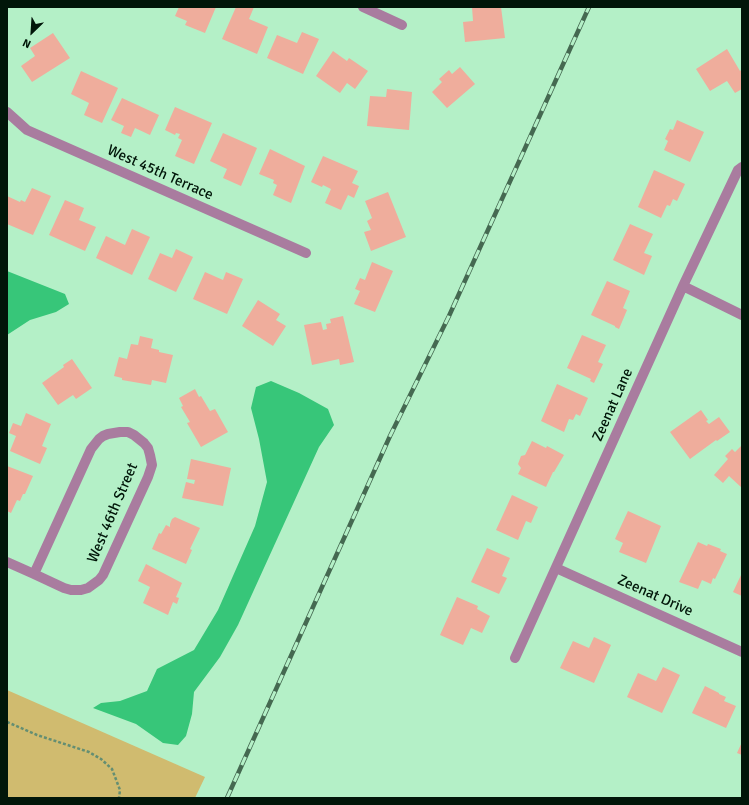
<!DOCTYPE html>
<style>
body{margin:0}
#map{position:relative;width:749px;height:805px;overflow:hidden;background:#b4f0c7;font-family:Signika,sans-serif}
canvas{display:block}
.frame{position:absolute;inset:0;border:8px solid #011609;pointer-events:none}
.north{position:absolute;left:12px;top:12px;width:40px;height:40px;-webkit-text-stroke:3px #b4f0c7;paint-order:stroke;rotate:205deg;font-size:11px;font-weight:700;line-height:16px;text-align:center;color:#011609}
.north::after{content:'';display:block;margin:auto;width:14px;height:18px;background:#011609;clip-path:polygon(50% 0,100% 100%,50% 72%,0 100%)}
</style>
<div id="map">
<canvas width="749" height="805"></canvas>
<div class="frame"></div>
<div class="north">N</div>
</div>
<script>
const ctx = document.querySelector('canvas').getContext('2d');
ctx.lineJoin = 'round';
function fill(path, color) {
  ctx.fillStyle = color;
  ctx.fill(path, 'evenodd');
}
function toPath(rows) {
  const path = new Path2D();
  for (const r of rows) {
    path.moveTo(r[0], r[1]);
    for (let i = 2; i < r.length; i += 2) path.lineTo(r[i], r[i + 1]);
  }
  return path;
}
function strokePath(path, color, width, dash) {
  ctx.strokeStyle = color;
  ctx.lineWidth = width;
  ctx.lineCap = dash ? 'butt' : 'round';
  ctx.setLineDash(dash || []);
  ctx.stroke(path);
}
function drawText(font, color, halo, rows, align = 'center') {
  ctx.font = font + ' Signika,sans-serif';
  ctx.lineWidth = 3.5;
  ctx.setLineDash([]);
  ctx.textBaseline = 'middle';
  ctx.strokeStyle = halo;
  ctx.fillStyle = color;
  for (const [text, x, y, turn = 0] of rows) {
    ctx.save();
    ctx.translate(x, y);
    ctx.rotate((+turn || 0) * Math.PI / 180);
    ctx.textAlign = isNaN(turn) ? turn : align;
    if (halo) ctx.strokeText(text, 0, 0);
    ctx.fillText(text, 0, 0);
    ctx.restore();
  }
}
fill(toPath([
 [7,690,205,777,195,798,7,798]
]), '#d0bb6f');
fill(toPath([
 [7,271,65,294,69,304,56,312,30,320,7,335],
 [271,381,299,393,328,409,334,425,319,447,238,625,220,657,194,692,192,714,186,736,178,745,163,743,136,724,93,708,101,703,120,701,147,691,157,669,194,650,218,610,255,526,267,482,259,439,251,408,256,387]
]), '#37c679');
fill(toPath([
 [179,7,216,7,205,33,185,25,187,21,175,16],
 [236,7,254,7,249,19,268,27,257,54,222,39],
 [472,7,501,7,505,38,465,42,463,22,473,21],
 [302,32,319,39,303,74,267,58,277,35,297,43],
 [53,33,70,58,32,82,21,66,35,56,30,48],
 [727,49,740,71,741,70,742,71,742,89,735,93,727,81,710,91,696,69],
 [333,51,347,61,349,58,368,71,355,89,347,83,340,93,316,76],
 [460,67,475,84,447,108,432,92,442,82,439,79,449,70,452,74],
 [81,71,118,88,102,123,84,115,89,103,71,94],
 [387,89,412,92,409,130,367,126,370,96,386,97],
 [122,98,159,115,150,135,135,128,131,137,121,133,124,126,111,120],
 [175,107,212,123,194,164,175,156,182,140,178,138,180,134,176,133,175,135,165,130],
 [677,120,704,132,690,162,664,150,668,141,665,139,670,129,673,130],
 [223,133,257,148,241,186,223,178,227,169,210,161],
 [270,149,305,166,291,203,273,195,277,185,273,183,274,180,259,174],
 [323,156,358,171,352,183,359,186,354,198,348,195,341,210,325,203,331,189,323,185,322,187,311,182],
 [654,170,685,184,677,201,673,199,670,206,667,205,661,218,638,207],
 [32,188,51,196,33,235,7,224,7,196,20,202,21,200,25,202],
 [388,192,406,237,371,251,364,232,371,230,367,221,372,218,365,201],
 [65,200,84,208,79,220,96,227,85,251,49,235],
 [630,224,653,234,644,253,652,256,644,275,613,260],
 [132,229,150,237,132,275,96,258,106,236,125,245],
 [176,249,193,257,176,292,148,279,160,253,172,258],
 [372,262,393,271,375,312,354,304,360,291,355,289,360,278,365,280],
 [205,272,223,280,226,272,243,279,227,314,193,299],
 [607,281,630,291,623,308,627,310,619,329,615,327,615,326,591,315],
 [258,300,280,314,276,320,286,326,273,346,242,326],
 [343,316,354,362,340,365,339,359,312,365,304,325,321,322,323,330,327,329,326,324,331,323,330,319],
 [582,335,606,345,598,362,603,364,594,383,590,381,591,379,567,368],
 [140,336,153,339,151,348,159,350,159,352,173,355,166,383,152,380,151,385,122,380,122,378,114,376,119,357,127,359,131,344,138,345],
 [72,359,92,388,76,399,73,395,58,405,42,383,64,367,63,365],
 [557,384,588,398,580,416,576,414,573,420,569,419,564,432,541,421],
 [195,389,199,397,201,396,210,411,215,409,228,432,201,447,187,423,190,422,181,407,183,406,179,398],
 [701,410,708,420,706,421,709,424,719,417,730,432,717,441,716,440,690,459,670,432],
 [26,413,51,424,42,446,47,448,40,464,10,451,16,436,9,433,13,423,21,426],
 [532,441,546,448,547,446,564,455,554,472,553,472,546,487,518,474,521,468,518,464,521,456,525,455],
 [742,445,742,488,729,476,723,483,714,475,728,459,725,456,732,449,735,452],
 [191,459,231,468,223,506,182,498,186,482,194,484,195,480,187,479],
 [7,466,33,476,25,494,23,494,20,501,17,500,11,513,7,511],
 [512,495,538,507,531,523,526,521,518,540,496,530],
 [628,511,661,526,646,563,619,552,623,543,615,539],
 [175,517,200,528,190,549,192,550,186,564,152,549,159,533,161,534,166,525,170,527,170,524,172,519],
 [698,542,707,546,708,544,721,549,720,551,727,554,715,579,713,578,711,584,702,580,698,589,679,582],
 [487,548,510,558,502,576,507,578,499,594,471,582],
 [146,564,182,583,176,597,179,598,177,604,173,602,168,615,143,603,150,587,138,581],
 [742,573,742,596,733,592],
 [457,597,478,606,477,609,490,616,482,633,471,628,463,645,440,635],
 [594,637,611,645,594,683,560,668,573,641,589,648],
 [663,667,680,675,662,713,627,697,638,673,656,681],
 [705,686,719,693,719,694,726,697,724,701,736,706,726,728,692,713],
 [742,742,742,755,737,753]
]), '#efad9c');
strokePath(toPath([
 [7,722,37,735,89,752,101,759,112,769,120,790,119,798]
]), '#648e72', 2.5, [3, 2]);
strokePath(toPath([
 [363,7,402,25],
 [7,112,27,130,306,253],
 [683,286,742,315],
 [120,432,128,432,134,435,144,443,148,448,150,455,152,465,148,477,103,575,99,580,88,588,81,590,71,590,64,588,34,574,91,449,99,439,103,436,108,434,120,432],
 [7,562,34,574],
 [556,568,742,652],
 [515,658,683,286,738,170,742,167]
]), '#a97c9f', 10);
const rail = toPath([
 [227,798,390,436,449,316,589,7]
]);
strokePath(rail, '#456951', 4.5);
strokePath(rail, '#b4f0c7', 3, [9]);
drawText('15px', '#011609', '#b4f0c7', [
 ["West 45th Terrace",160,173,24],
 ["Zeenat Lane",613,405,-66],
 ["West 46th Street",113,513,-67],
 ["Zeenat Drive",655,596,24]
]);
</script>
